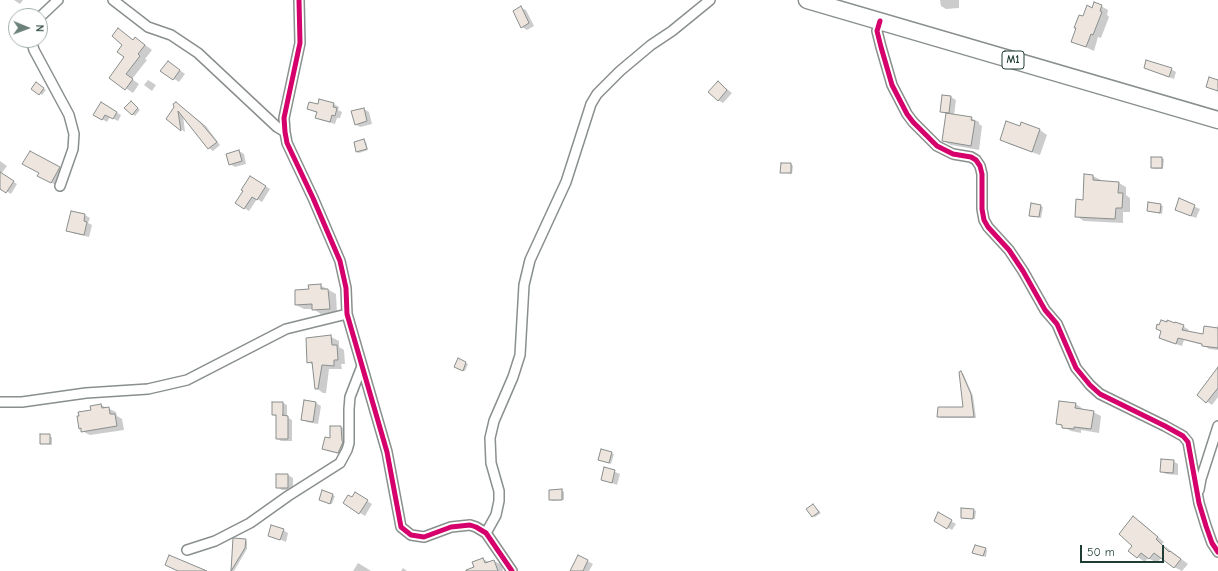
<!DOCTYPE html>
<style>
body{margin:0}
#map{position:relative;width:1218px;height:571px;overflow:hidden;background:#fff;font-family:"Comic Neue",sans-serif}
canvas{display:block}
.north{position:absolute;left:8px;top:8px;width:40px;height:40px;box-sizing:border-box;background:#fff;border:1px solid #a5b1ae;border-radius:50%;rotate:91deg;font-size:11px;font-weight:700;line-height:16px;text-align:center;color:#1f3d34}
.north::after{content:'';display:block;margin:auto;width:14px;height:18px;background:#6d817b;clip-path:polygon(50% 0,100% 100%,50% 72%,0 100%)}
.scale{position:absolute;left:1080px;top:545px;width:84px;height:18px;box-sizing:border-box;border:2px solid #1f3d34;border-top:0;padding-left:5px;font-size:12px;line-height:14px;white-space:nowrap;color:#1f3d34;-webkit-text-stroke:3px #fff;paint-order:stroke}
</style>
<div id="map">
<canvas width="1218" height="571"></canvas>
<div class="north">N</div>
<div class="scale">50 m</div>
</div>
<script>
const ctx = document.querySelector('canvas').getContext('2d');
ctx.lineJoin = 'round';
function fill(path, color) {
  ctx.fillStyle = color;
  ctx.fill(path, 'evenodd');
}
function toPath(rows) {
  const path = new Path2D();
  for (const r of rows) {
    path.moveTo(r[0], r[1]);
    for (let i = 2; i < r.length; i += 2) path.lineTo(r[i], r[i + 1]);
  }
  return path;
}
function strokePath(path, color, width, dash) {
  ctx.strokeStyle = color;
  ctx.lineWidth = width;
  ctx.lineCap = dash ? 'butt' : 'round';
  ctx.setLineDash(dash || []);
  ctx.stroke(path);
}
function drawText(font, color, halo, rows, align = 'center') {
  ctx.font = font + ' "Comic Neue",sans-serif';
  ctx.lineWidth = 3.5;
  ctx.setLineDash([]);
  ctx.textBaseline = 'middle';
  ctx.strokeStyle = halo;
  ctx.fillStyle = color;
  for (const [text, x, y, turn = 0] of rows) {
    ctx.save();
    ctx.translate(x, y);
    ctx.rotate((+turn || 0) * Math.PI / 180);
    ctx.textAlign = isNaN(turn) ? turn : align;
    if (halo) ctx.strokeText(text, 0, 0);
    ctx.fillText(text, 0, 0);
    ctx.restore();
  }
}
fill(toPath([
 [14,0,23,0,20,4],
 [940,0,959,0,959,8,946,9,941,6],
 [1101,6,1108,10,1107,15,1109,17,1101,38,1098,37,1094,51,1073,41,1083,18,1092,9],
 [521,8,526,10,534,26,527,30,522,27],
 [136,38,152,50,145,59,147,60,132,79,139,84,133,93,111,78,126,57],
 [173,65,185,74,179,82,162,71],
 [1145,68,1171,69,1176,72,1174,79],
 [148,80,156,85,152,91,144,85],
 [718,82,732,93,723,103,718,100],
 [36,84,46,90,42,95,33,89],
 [951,97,956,100,954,115,971,118,979,122,979,124,982,126,979,150,951,145,943,141,947,114,941,111],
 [320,101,334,104,339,107,338,110,342,112,340,118,337,118,335,124,321,120,316,118,317,113,309,109,319,105],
 [101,103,121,115,118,121,110,117,107,122,95,115],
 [133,103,140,110,135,116,132,114],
 [176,103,206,126,220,145,213,151,209,148,183,115,185,132,167,119,176,107],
 [364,109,369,112,372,124,360,127,355,124],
 [1022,124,1040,130,1047,135,1040,155,1009,144,1001,139,1020,128],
 [364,140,366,142,368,150,359,153,357,152],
 [239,151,244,154,246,164,235,167,230,164],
 [30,152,67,172,59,187,38,175,40,172],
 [1161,158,1164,159,1163,169,1154,169,1152,168],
 [0,161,7,166,1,174,17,184,11,194,0,187],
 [791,164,793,166,792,174,781,172],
 [1085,175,1093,176,1101,180,1100,182,1119,183,1126,187,1126,195,1130,198,1130,212,1123,212,1123,223,1084,221,1076,216,1084,201],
 [250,177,270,189,262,202,257,199,249,211,236,203,244,191],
 [1180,200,1200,209,1196,218,1181,212],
 [1149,203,1163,206,1162,214,1148,211],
 [1032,204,1043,207,1041,218,1030,215],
 [85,215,90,218,88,223,92,225,89,237,73,233,68,230],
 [320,285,336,294,337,313,321,314,313,309,304,309,296,305,310,290],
 [1218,324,1218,350,1209,349,1203,345,1184,340,1182,346,1166,341,1160,338,1183,326,1189,330,1188,332,1204,335,1217,328],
 [331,337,339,341,339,347,344,350,345,364,341,364,342,369,329,369,326,393,323,393,316,388,313,365,308,362],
 [458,360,468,364,465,371,457,368],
 [960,372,963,373,973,396,976,418,941,418,938,417,964,408],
 [1218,372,1218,397,1212,405,1198,395],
 [283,403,287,405,287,417,292,420,292,441,281,441,277,438,277,417,273,414],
 [316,403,321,406,318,424,307,422,302,419],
 [1076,404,1083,409,1083,410,1093,412,1101,416,1099,433,1081,430,1081,433,1071,431,1057,423],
 [101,405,116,412,117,416,122,419,124,430,90,435,82,431,80,428,92,411],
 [331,427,341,427,346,429,346,445,343,455,328,451,323,449,331,440],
 [41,435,52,437,52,445,41,443],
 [611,453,614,454,611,464,599,460],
 [1173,461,1178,464,1178,475,1166,474,1161,471],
 [605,468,620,474,617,485,602,479],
 [288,475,293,478,293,490,282,490,277,487],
 [562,490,564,492,564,500,552,501,550,499],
 [323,491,335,496,332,504,322,501],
 [356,494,372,504,365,516,344,503,353,498],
 [813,505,821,513,815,517,813,516],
 [973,510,976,511,975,519,962,518],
 [939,514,956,524,952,530,935,520],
 [1133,518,1141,522,1164,542,1162,544,1188,564,1182,571,1174,567,1162,557,1157,563,1148,558,1145,562,1129,551,1134,545],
 [283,530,288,533,286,542,269,535],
 [234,540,247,541,247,549,234,571,232,571],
 [985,549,987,550,986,557,973,553],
 [578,556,593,564,589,571,576,571],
 [483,559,489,562,494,561,502,565,503,571,465,571,475,567],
 [358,563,363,566,371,571,353,571],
 [403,568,407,571,408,571,401,571]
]), '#0003');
const building = toPath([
 [1094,2,1102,5,1100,11,1102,12,1093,35,1091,34,1086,47,1071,42,1076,28,1074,28,1079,15,1083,16,1087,5,1092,8,1094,2],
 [521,6,529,23,521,28,513,11,521,6],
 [118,28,133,40,135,37,145,45,138,54,140,56,126,74,133,79,125,90,109,78,124,57,117,52,122,45,112,36,118,28],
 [1146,60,1172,68,1169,77,1144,68,1146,60],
 [168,61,180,70,173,80,160,71,168,61],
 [1209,77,1218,80,1218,91,1206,87,1209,77],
 [718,81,727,90,718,101,708,92,718,81],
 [36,82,44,88,39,95,31,89,36,82],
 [942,95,951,96,949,113,940,112,942,95],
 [319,99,334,103,333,107,337,108,335,116,332,115,330,122,315,118,317,112,307,109,309,102,318,104,319,99],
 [131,101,138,108,132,115,124,108,131,101],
 [101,102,117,112,113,119,105,115,102,120,93,115,101,102],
 [176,102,201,123,217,142,208,149,178,111,181,131,166,119,174,107,173,104,176,102],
 [364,108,367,121,355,125,351,111,364,108],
 [946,113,972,117,971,120,975,121,971,146,942,141,946,113],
 [1006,121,1020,126,1021,122,1040,129,1032,152,1000,140,1006,121],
 [364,139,367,149,356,152,354,142,364,139],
 [239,150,242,161,229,165,226,154,239,150],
 [30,151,60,167,51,183,37,176,39,173,22,164,30,151],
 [1151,157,1162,157,1162,168,1151,168,1151,157],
 [781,163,791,163,791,173,780,173,781,163],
 [0,172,14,181,6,193,0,189,0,172],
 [1084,174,1093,175,1093,180,1119,182,1118,193,1123,193,1122,208,1116,208,1115,219,1075,217,1076,199,1083,200,1084,174],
 [250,176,266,186,257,200,252,197,244,209,235,203,243,191,241,190,250,176],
 [1179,198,1195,205,1191,216,1175,210,1179,198],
 [1148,202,1161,204,1160,213,1147,211,1148,202],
 [1031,203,1041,205,1039,217,1029,216,1031,203],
 [71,211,85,214,84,221,87,222,84,235,66,231,71,211],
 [321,284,321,289,328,289,330,309,312,310,312,304,295,305,295,290,309,289,308,285,321,284],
 [1161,320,1167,322,1167,320,1175,323,1175,322,1184,325,1182,330,1203,334,1204,326,1218,328,1218,348,1202,346,1202,344,1178,338,1176,344,1159,338,1161,331,1156,329,1157,324,1159,325,1161,320],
 [331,335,332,345,337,345,338,360,334,360,334,366,322,365,318,389,315,389,312,362,307,363,306,338,331,335],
 [458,358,466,362,463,371,454,367,458,358],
 [1218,367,1218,388,1206,403,1197,395,1218,367],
 [961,371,971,394,974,417,937,417,938,407,963,407,959,372,961,371],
 [304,400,316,402,313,422,301,420,304,400],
 [1059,401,1076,403,1075,408,1094,411,1091,429,1074,427,1074,429,1062,428,1062,425,1056,424,1059,401],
 [272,402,283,402,283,415,282,415,288,416,288,439,276,439,276,415,272,415,272,402],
 [101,404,102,408,109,407,110,414,115,414,117,426,81,432,81,428,79,429,77,416,79,416,78,412,91,410,90,406,101,404],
 [330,426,341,426,342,441,343,442,338,453,322,449,325,437,330,438,330,426],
 [40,434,50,434,50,444,40,444,40,434],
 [601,449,612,452,609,463,598,460,601,449],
 [1161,459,1174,460,1173,473,1160,472,1161,459],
 [604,467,615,470,612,483,601,480,604,467],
 [276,474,288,474,288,488,276,488,276,474],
 [562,489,562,500,549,500,549,490,562,489],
 [322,490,333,494,330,504,319,500,322,490],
 [355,492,368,500,359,514,343,503,348,495,352,497,355,492],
 [813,504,819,512,812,517,806,509,813,504],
 [961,508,974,509,973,519,961,518,961,508],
 [938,512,952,520,947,529,934,521,938,512],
 [1133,516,1158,537,1156,539,1169,552,1170,551,1181,559,1174,568,1154,553,1149,559,1141,553,1137,558,1128,551,1132,546,1119,534,1133,516],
 [271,525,284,529,280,540,268,536,271,525],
 [233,538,246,539,245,548,231,571,233,538],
 [975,545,986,548,983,556,972,553,975,545],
 [169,555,207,571,178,571,165,565,169,555],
 [578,555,588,560,583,571,570,571,578,555],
 [483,558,485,563,494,560,498,571,466,571,466,570,474,567,472,562,483,558]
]);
fill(building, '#eee5df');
strokePath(building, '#898f8d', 1);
const street = toPath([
 [113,0,148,27,171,35,198,53,277,127,285,132],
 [299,0,300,43,284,118,285,132,287,143,313,198,340,261,346,288,347,314,387,452,401,527,411,535,424,537,451,527,470,525,476,527,486,533,512,571],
 [40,17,58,0],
 [880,21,877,31,881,47,892,85,907,114,913,122,937,146,953,154,971,157,976,160,980,166,982,174,982,209,984,220,988,227,1009,250,1023,271,1045,310,1057,324,1076,368,1090,385,1100,394,1165,426,1183,436,1188,442,1199,503,1206,526,1212,543,1218,552],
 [31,40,34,50,69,115,74,134,73,149,60,186],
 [0,402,22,402,86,393,148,389,187,380,286,329,347,314],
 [1199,490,1201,479,1218,426],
 [486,533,496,515,499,501,499,491,491,463,490,438,494,421,513,377,520,355,524,285,530,260,566,182,591,104,597,94,620,71,651,45,672,31,710,0],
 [187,550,215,541,250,523,288,496,340,463,347,450,349,443,349,409,350,397,362,366]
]);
const highway = toPath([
 [807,0,1218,120]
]);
strokePath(street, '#898f8d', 12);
strokePath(highway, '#898f8d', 19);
strokePath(street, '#fff', 9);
strokePath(highway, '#fff', 16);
strokePath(toPath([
 [299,0,300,43,284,118,285,132,287,143,313,198,340,261,346,288,347,314,387,452,401,527,411,535,424,537,451,527,470,525,476,527,486,533,512,571],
 [880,21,877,31,881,47,892,85,907,114,913,122,937,146,953,154,971,157,976,160,980,166,982,174,982,209,984,220,988,227,1009,250,1023,271,1045,310,1057,324,1076,368,1090,385,1100,394,1165,426,1183,436,1188,442,1199,503,1206,526,1212,543,1218,552]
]), '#d6006c', 5);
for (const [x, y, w] of [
 [1013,60,22]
]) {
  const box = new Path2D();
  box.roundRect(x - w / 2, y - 9, w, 18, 3);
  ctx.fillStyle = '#fff';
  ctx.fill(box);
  strokePath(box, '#1f3d34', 1);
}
drawText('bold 11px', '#1f3d34', null, [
 ["M1",1013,60]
]);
</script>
